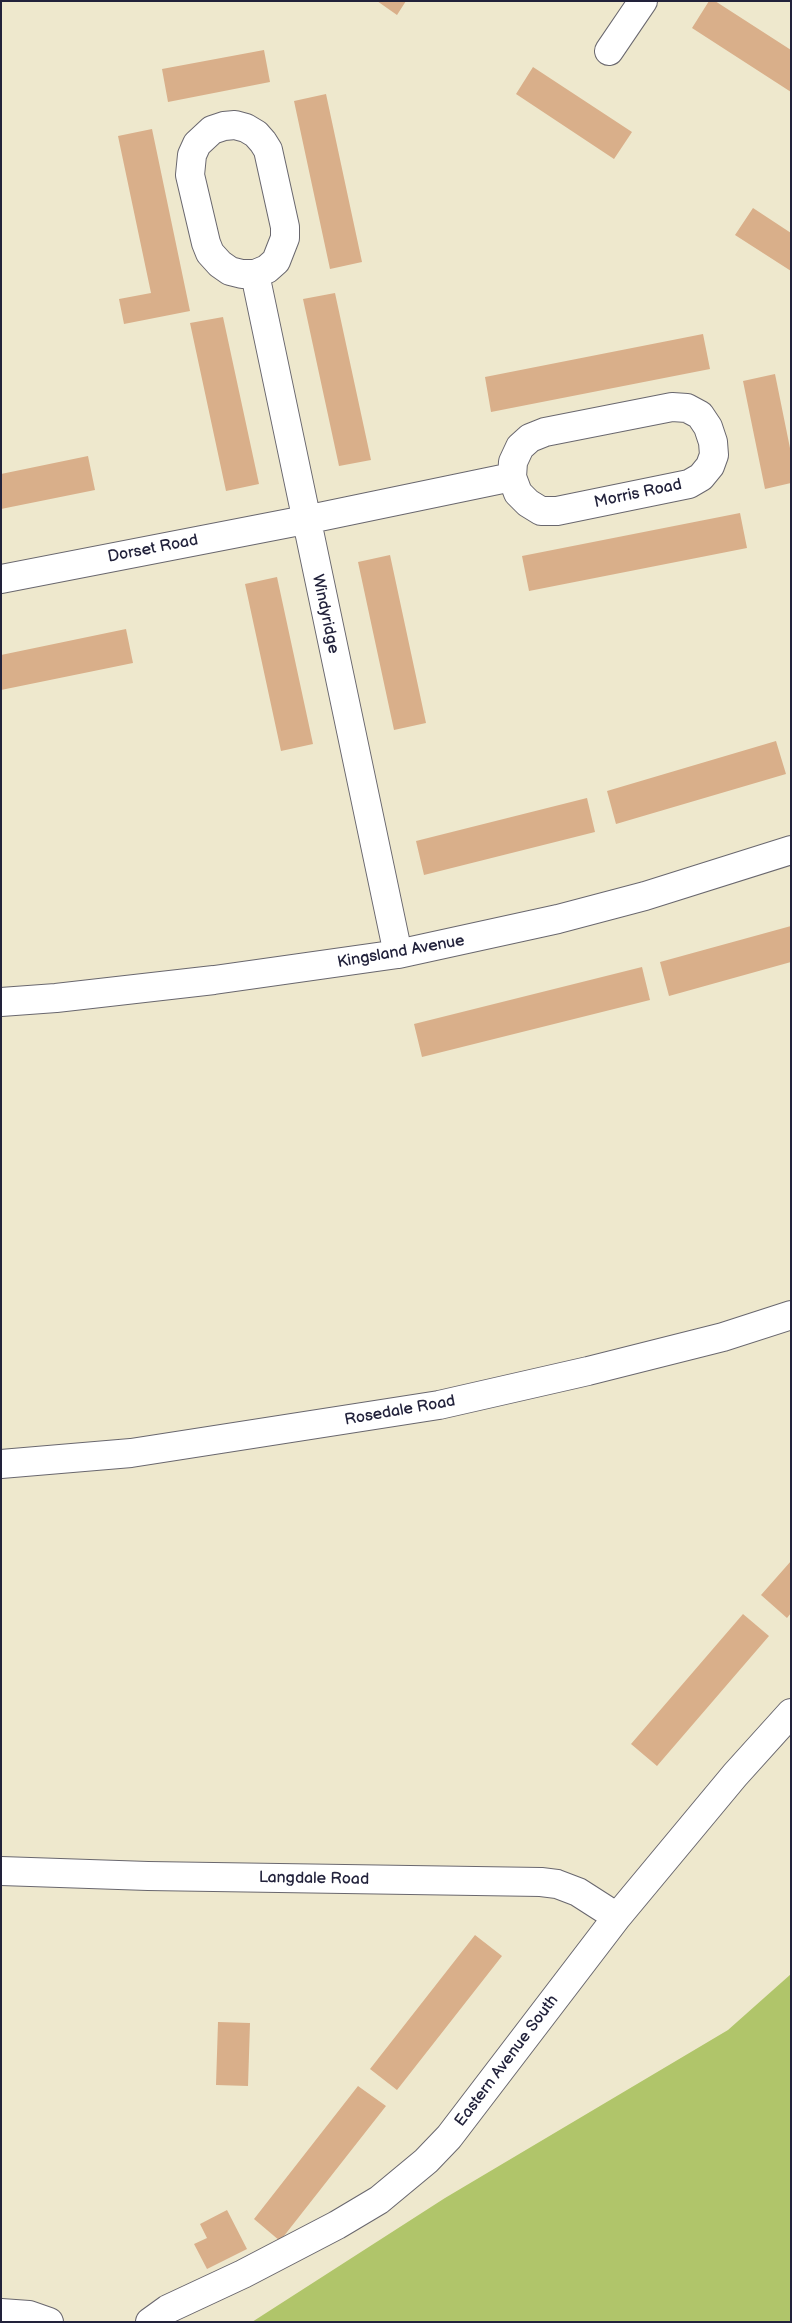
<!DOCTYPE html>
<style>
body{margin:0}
#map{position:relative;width:792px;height:2323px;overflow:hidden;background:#eee8cd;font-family:"Balsamiq Sans",sans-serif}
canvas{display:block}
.frame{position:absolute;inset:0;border:2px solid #22223b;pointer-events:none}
</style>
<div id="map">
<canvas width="792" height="2323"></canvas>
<div class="frame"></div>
</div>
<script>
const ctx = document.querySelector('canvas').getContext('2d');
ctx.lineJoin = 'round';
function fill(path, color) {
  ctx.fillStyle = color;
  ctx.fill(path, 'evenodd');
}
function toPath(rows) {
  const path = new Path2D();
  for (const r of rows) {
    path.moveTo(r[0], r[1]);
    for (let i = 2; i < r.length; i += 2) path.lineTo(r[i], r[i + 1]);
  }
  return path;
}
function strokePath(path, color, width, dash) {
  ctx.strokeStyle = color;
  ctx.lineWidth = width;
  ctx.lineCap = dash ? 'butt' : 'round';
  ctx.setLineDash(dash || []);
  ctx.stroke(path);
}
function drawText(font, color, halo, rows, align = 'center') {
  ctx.font = font + ' "Balsamiq Sans",sans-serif';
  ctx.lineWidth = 4;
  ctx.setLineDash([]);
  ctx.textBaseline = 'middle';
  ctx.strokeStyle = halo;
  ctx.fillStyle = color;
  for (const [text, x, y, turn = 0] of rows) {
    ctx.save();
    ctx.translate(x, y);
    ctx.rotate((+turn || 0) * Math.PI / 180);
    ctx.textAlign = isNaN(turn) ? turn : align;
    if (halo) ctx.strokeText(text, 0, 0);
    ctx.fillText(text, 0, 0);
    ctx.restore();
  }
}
fill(toPath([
 [791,1974,791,2322,252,2322,445,2198,728,2030]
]), '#b0c56a');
fill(toPath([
 [377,1,406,1,397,15],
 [709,1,715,1,791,50,791,92,692,28],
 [264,50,270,82,168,102,162,69],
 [533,67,632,132,614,159,516,94],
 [326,94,362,262,330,269,294,101],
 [152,129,190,311,124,324,119,299,151,293,118,136],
 [753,208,791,233,791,271,735,235],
 [335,293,371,460,339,466,303,299],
 [223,317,259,484,226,491,190,323],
 [703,334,710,369,491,412,485,377],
 [775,374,791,453,791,483,765,489,743,381],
 [88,456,95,490,1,509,1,474],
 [740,513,747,548,529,591,522,556],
 [390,555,426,723,394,730,358,562],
 [277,577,313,744,281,751,245,584],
 [126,629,133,663,1,690,1,655],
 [776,741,786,774,616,824,607,791],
 [587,798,595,832,424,875,416,841],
 [791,926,791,962,669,996,660,962],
 [642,967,650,1000,422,1057,414,1024],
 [791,1561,791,1613,787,1618,761,1595],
 [743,1614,769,1636,657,1766,631,1744],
 [475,1935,502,1956,397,2090,370,2069],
 [218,2022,250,2023,248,2086,216,2085],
 [358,2086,386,2106,280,2241,254,2219],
 [227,2210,247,2249,207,2269,194,2244,207,2238,200,2224]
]), '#d9af8a');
const minor = toPath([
 [609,51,643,1],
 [255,274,267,269,276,261,285,238,285,227,268,150,263,142,256,134,246,128,235,125,224,126,212,130,197,144,192,155,190,175,206,243,210,253,220,264,230,271,242,274,255,274,398,954],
 [1,579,305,520,512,477,513,462,520,447,530,438,545,432,672,407,687,408,700,415,708,427,713,442,714,455,710,466,701,477,689,484,557,511,541,511,528,503,518,493,512,477],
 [1,1002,56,998,214,980,398,954,558,919,645,896,791,850],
 [1,1464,131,1453,439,1405,588,1371,723,1337,791,1315],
 [1,1871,148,1876,541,1882,557,1884,578,1892,617,1917],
 [1,2313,29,2315,49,2322],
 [150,2322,168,2309,243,2274,337,2225,379,2200,426,2161,449,2137,617,1917,735,1775,791,1713]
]);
strokePath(minor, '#69676e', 30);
strokePath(minor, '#fff', 28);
drawText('16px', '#22223b', '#fff', [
 ["Morris Road",638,494,-12],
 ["Dorset Road",153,549,-11],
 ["Windyridge",325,614,78],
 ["Kingsland Avenue",401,952,-10],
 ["Rosedale Road",400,1411,-10],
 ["Langdale Road",314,1879,1],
 ["Eastern Avenue South",507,2061,-53]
]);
</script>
